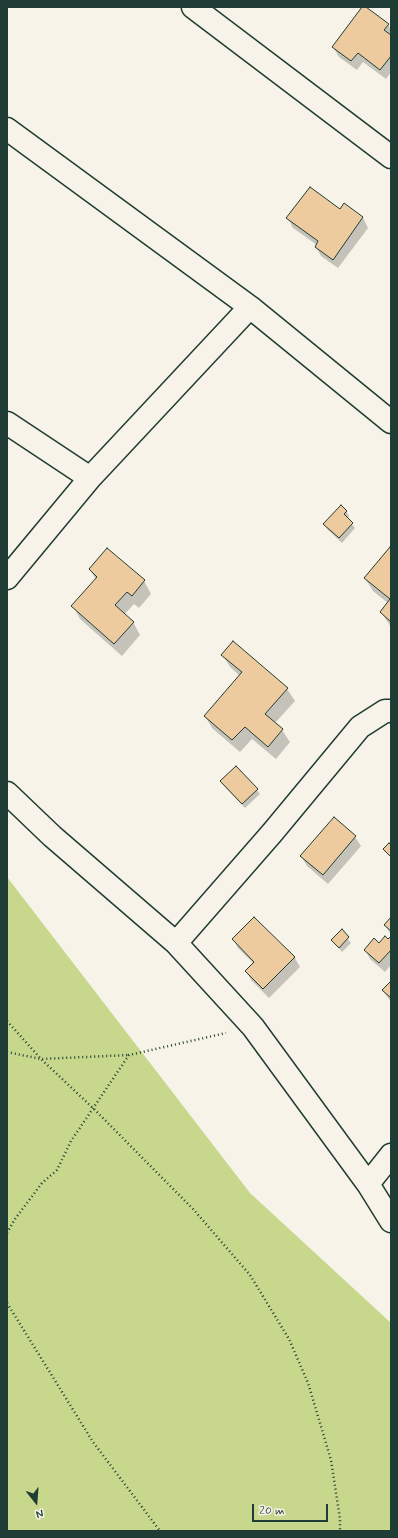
<!DOCTYPE html>
<style>
body{margin:0}
#map{position:relative;width:398px;height:1538px;overflow:hidden;background:#f7f3e8;font-family:Mynerve,sans-serif}
canvas{display:block}
.frame{position:absolute;inset:0;border:8px solid #1f3d34;pointer-events:none}
.north{position:absolute;left:16px;top:1482px;width:40px;height:40px;-webkit-text-stroke:3px #f7f3e8;paint-order:stroke;rotate:163deg;font-size:11px;font-weight:700;line-height:16px;text-align:center;color:#1f3d34}
.north::after{content:'';display:block;margin:auto;width:14px;height:18px;background:#1f3d34;clip-path:polygon(50% 0,100% 100%,50% 72%,0 100%)}
.scale{position:absolute;left:252px;top:1504px;width:76px;height:18px;box-sizing:border-box;border:2px solid #1f3d34;border-top:0;padding-left:5px;font-size:12px;line-height:14px;white-space:nowrap;color:#1f3d34;-webkit-text-stroke:3px #f7f3e8;paint-order:stroke}
</style>
<div id="map">
<canvas width="398" height="1538"></canvas>
<div class="frame"></div>
<div class="north">N</div>
<div class="scale">20 m</div>
</div>
<script>
const ctx = document.querySelector('canvas').getContext('2d');
ctx.lineJoin = 'round';
function fill(path, color) {
  ctx.fillStyle = color;
  ctx.fill(path, 'evenodd');
}
function toPath(rows) {
  const path = new Path2D();
  for (const r of rows) {
    path.moveTo(r[0], r[1]);
    for (let i = 2; i < r.length; i += 2) path.lineTo(r[i], r[i + 1]);
  }
  return path;
}
function strokePath(path, color, width, dash) {
  ctx.strokeStyle = color;
  ctx.lineWidth = width;
  ctx.lineCap = dash ? 'butt' : 'round';
  ctx.setLineDash(dash || []);
  ctx.stroke(path);
}
fill(toPath([
 [7,877,250,1193,391,1323,391,1531,7,1531]
]), '#c7d78b');
fill(toPath([
 [363,7,388,25,391,29,391,72,386,79,363,62,357,70,339,57,333,47],
 [344,205,363,218,368,228,338,268,321,256,316,247,317,245,293,228,288,218,340,210],
 [346,511,349,516,347,519,355,528,342,543,327,529,325,524],
 [391,549,391,627,381,612,388,603,373,591,365,578],
 [90,569,144,581,151,594,139,608,134,604,124,615,133,622,140,635,122,656,80,619,73,606,96,580],
 [223,655,287,689,295,701,275,723,282,730,290,742,276,759,252,739,240,752,212,728,205,716,240,676,230,667],
 [221,782,257,790,260,794,245,808,224,786],
 [355,837,361,846,328,884,307,866,301,856],
 [254,918,295,958,300,967,269,998,251,980,246,971,254,964,238,948,233,939],
 [391,919,391,935,385,925],
 [341,931,351,943,342,952,332,940],
 [391,937,391,965,385,972,370,959,365,950,388,940],
 [391,982,391,1002,383,991]
]), '#0003');
const building = toPath([
 [362,7,366,7,389,24,384,30,391,35,391,56,380,70,358,53,351,61,332,47,362,7],
 [310,187,340,209,344,203,363,217,333,260,315,247,318,241,286,218,310,187],
 [341,505,347,511,344,514,353,523,339,538,323,524,341,505],
 [390,547,391,548,391,622,380,612,390,599,364,578,390,547],
 [107,548,145,580,132,596,127,592,115,605,134,622,114,644,71,606,97,577,89,569,107,548],
 [233,641,288,688,265,714,283,729,268,747,245,727,232,740,204,716,242,672,221,655,233,641],
 [236,766,258,789,242,804,220,781,236,766],
 [334,817,356,836,323,875,300,856,334,817],
 [389,843,391,845,391,857,383,849,389,843],
 [254,917,295,957,263,989,245,971,254,962,232,939,254,917],
 [391,917,391,931,384,925,391,917],
 [342,929,349,937,339,948,331,940,342,929],
 [385,936,388,939,391,936,391,950,379,963,364,950,374,938,379,943,385,936],
 [391,981,391,998,382,990,391,981]
]);
fill(building, '#edcb9e');
strokePath(building, '#1f3d34', 1);
const minor = toPath([
 [193,7,391,157],
 [7,129,250,307,391,422],
 [7,423,90,478],
 [7,578,90,478,250,307],
 [7,793,52,836,176,943,253,1027,368,1184,391,1221],
 [176,943,272,833,360,727,385,711,391,711],
 [368,1184,391,1155]
]);
strokePath(minor, '#1f3d34', 25);
strokePath(toPath([
 [7,1021,41,1059,94,1109,194,1210,250,1275,289,1339,308,1383,331,1460,340,1519,340,1531],
 [7,1052,41,1059,129,1055],
 [7,1233,15,1219,42,1183,57,1170,71,1141,129,1055,226,1033],
 [7,1303,93,1442,160,1531]
]), '#1f3d34', 2.5, [1, 3]);
strokePath(minor, '#f7f3e8', 22);
</script>
